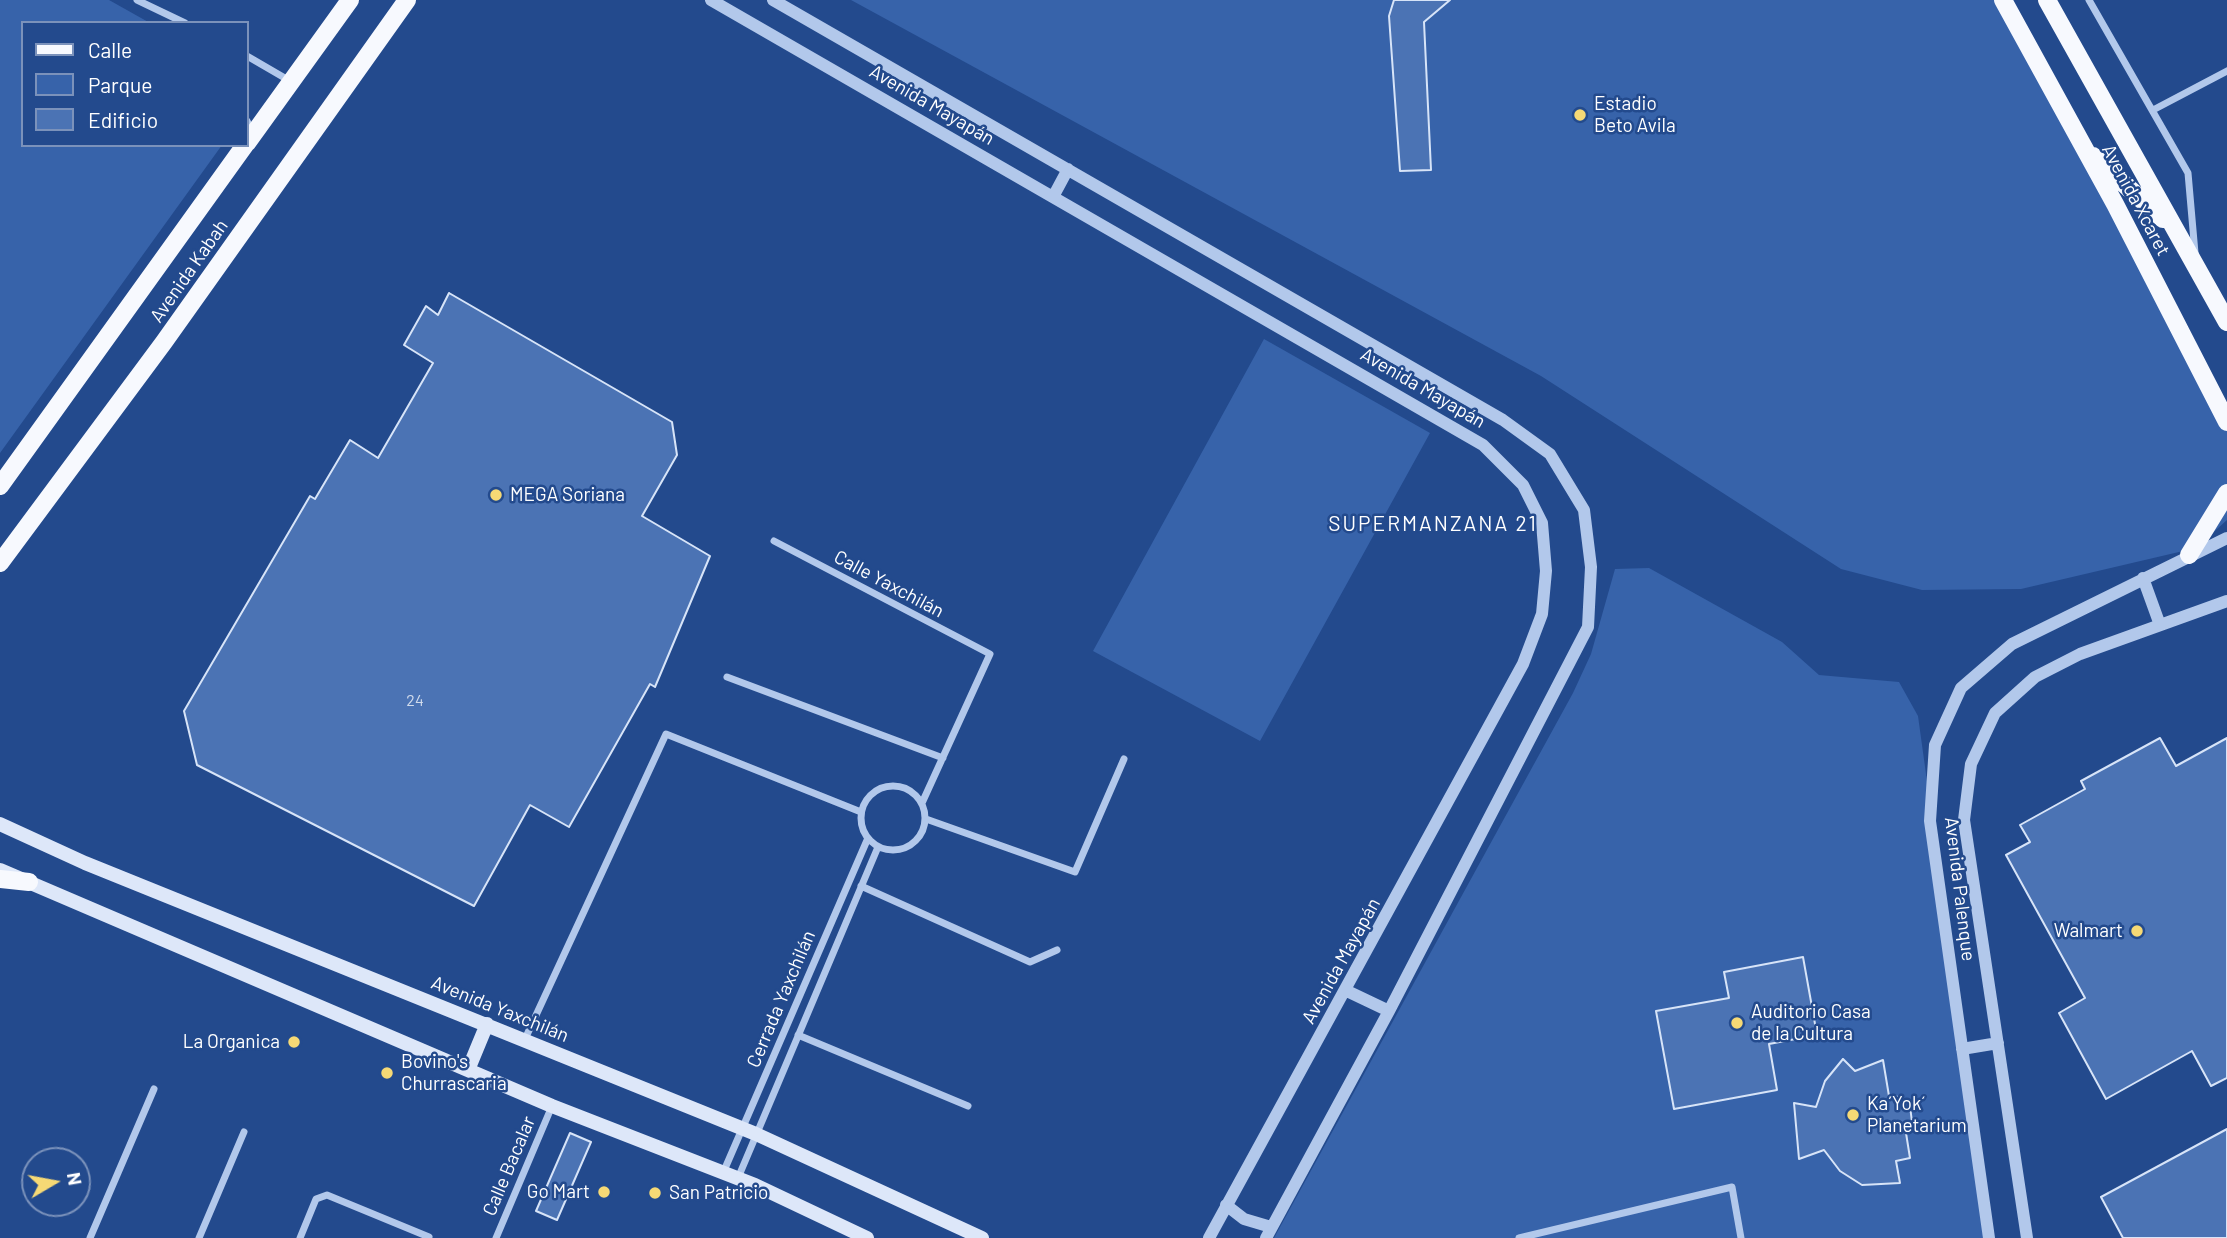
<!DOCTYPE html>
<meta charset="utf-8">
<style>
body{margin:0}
#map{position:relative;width:2227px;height:1238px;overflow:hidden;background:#234a8d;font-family:Barlow,sans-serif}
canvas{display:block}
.legend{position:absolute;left:21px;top:21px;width:228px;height:126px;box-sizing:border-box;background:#234a8d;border:2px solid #7b92bb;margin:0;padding:9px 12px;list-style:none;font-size:21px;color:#fff}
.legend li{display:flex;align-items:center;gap:14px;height:35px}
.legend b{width:35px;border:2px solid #7b92bb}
.north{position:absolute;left:21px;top:1147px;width:70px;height:70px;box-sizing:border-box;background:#234a8d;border:2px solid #7b92bb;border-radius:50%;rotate:80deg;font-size:19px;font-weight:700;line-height:28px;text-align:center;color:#fff}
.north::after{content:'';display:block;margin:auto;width:24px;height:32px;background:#f6d975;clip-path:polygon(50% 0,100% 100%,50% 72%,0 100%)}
</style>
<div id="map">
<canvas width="2227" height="1238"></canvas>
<ul class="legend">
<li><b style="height:9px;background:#f7f9fe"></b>Calle</li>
<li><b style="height:19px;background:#3763aa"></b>Parque</li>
<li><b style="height:19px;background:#4b73b4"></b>Edificio</li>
</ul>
<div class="north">N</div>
</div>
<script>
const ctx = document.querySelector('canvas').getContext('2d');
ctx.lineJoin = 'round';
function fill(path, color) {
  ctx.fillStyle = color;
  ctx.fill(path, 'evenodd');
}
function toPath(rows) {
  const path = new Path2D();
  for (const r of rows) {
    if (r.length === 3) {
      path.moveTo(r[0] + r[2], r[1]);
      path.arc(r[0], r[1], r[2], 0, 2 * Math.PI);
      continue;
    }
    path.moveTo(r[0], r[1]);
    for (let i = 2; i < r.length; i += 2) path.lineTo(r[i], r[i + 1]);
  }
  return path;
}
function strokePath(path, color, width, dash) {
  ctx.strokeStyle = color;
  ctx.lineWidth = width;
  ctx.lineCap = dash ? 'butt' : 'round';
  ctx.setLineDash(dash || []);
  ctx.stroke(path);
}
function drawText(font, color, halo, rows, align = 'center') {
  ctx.font = font + ' Barlow,sans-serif';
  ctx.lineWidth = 5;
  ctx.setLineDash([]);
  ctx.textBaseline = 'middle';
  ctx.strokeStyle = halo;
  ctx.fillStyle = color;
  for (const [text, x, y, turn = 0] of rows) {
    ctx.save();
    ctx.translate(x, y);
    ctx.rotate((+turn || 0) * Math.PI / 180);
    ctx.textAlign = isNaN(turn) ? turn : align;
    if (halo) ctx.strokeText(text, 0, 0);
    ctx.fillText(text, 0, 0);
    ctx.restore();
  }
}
fill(toPath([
 [0,0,109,0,150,23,23,23,23,145,222,145,0,453],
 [851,0,1998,0,2227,417,2227,520,2196,548,2021,589,1922,590,1841,569,1541,376],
 [1264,339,1430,433,1260,741,1093,651],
 [1649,568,1782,642,1819,675,1899,682,1918,716,1990,1238,1274,1238,1573,693,1591,654,1615,569]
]), '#3763aa');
const building = toPath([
 [1394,0,1450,0,1424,22,1431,170,1400,171,1389,16,1394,0],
 [449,293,672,422,677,455,642,516,710,556,655,687,650,684,569,827,530,805,474,906,197,765,184,711,310,496,315,499,350,440,378,458,433,363,404,345,426,306,438,315,449,293],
 [2160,738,2176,766,2227,738,2227,1078,2211,1086,2192,1051,2106,1099,2059,1013,2085,998,2006,855,2030,842,2020,825,2085,789,2081,781,2160,738],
 [1803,957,1817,1035,1769,1044,1777,1090,1674,1109,1656,1011,1729,998,1724,972,1803,957],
 [1843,1059,1855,1071,1883,1060,1889,1096,1900,1097,1910,1106,1912,1122,1906,1133,1910,1158,1896,1161,1900,1183,1862,1185,1840,1171,1824,1150,1799,1159,1794,1103,1816,1107,1825,1081,1843,1059],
 [2227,1129,2227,1238,2123,1238,2101,1197,2227,1129],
 [570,1133,591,1142,557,1220,536,1211,570,1133]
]);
fill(building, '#4b73b4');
strokePath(building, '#d7e4f8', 2);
strokePath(toPath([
 [137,0,185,23],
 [2089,0,2188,173,2195,253],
 [247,56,290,81],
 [2153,110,2227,71],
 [247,121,253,133],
 [774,541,990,654,922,803],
 [727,677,943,758],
 [893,818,32],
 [926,819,1075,872,1124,759],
 [861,886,1030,962,1057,950],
 [798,1035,968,1106],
 [525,1039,666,734,861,812],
 [723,1173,868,838],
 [738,1178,878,847],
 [90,1238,154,1089],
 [199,1238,244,1132],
 [300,1238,316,1199,327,1195,429,1237],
 [496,1238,552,1106],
 [1519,1238,1732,1187,1741,1238]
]), '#b2c8eb', 7);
strokePath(toPath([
 [711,0,1483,445,1523,485,1542,523,1546,571,1542,614,1523,664,1209,1238],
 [773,0,1503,420,1550,454,1584,510,1591,567,1588,627,1389,1011,1266,1238],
 [1053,197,1068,169],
 [2143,578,2160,625],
 [1347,991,1389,1011],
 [1962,1049,1998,1043],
 [1226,1205,1244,1219,1271,1227],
 [1989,1238,1930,821,1935,745,1961,688,2012,644,2227,538],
 [2027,1238,1964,820,1971,764,1995,713,2035,677,2080,654,2227,601]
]), '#b2c8eb', 12);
strokePath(toPath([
 [0,824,85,863,756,1134,982,1238],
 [0,870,552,1106,755,1185,867,1238],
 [468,1070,487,1024]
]), '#dde7f9', 14);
strokePath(toPath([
 [2003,0,2115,204,2227,422],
 [2047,0,2227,322],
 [247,143,350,0],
 [2093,156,2163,219],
 [0,486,245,145],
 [2189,555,2227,493],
 [0,563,164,342,407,0],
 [0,879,29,882]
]), '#f7f9fe', 18);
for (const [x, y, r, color] of [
 [1580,115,7,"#f6d975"],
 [496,495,7,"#f6d975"],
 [2137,931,7,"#f6d975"],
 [1737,1023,7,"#f6d975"],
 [294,1042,7,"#f6d975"],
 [387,1073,7,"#f6d975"],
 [1853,1115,7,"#f6d975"],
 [604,1192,7,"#f6d975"],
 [655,1193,7,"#f6d975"]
]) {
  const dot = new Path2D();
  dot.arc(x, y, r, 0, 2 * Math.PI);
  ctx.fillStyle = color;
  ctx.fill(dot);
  strokePath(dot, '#234a8d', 2.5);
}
drawText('16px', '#d2dcec', null, [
 ["24",415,701]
]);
drawText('19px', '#fff', '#234a8d', [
 ["Estadio",1594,104],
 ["Beto Avila",1594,126],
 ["MEGA Soriana",510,495],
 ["Walmart",2123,931,"right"],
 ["Auditorio Casa",1751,1012],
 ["de la Cultura",1751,1034],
 ["La Organica",280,1042,"right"],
 ["Bovino's",401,1062],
 ["Churrascaria",401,1084],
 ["Ka´Yok´",1867,1104],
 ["Planetarium",1867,1126],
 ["Go Mart",590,1192,"right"],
 ["San Patricio",669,1193]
], 'left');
drawText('19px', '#fff', '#234a8d', [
 ["Avenida Mayapán",932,105,30],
 ["Avenida Xcaret",2136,200,62],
 ["Avenida Kabah",189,271,-55],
 ["Avenida Mayapán",1423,388,30],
 ["Calle Yaxchilán",889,584,28],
 ["Avenida Palenque",1960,889,83],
 ["Avenida Mayapán",1341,961,-61],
 ["Cerrada Yaxchilán",781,999,-67],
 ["Avenida Yaxchilán",500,1009,22],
 ["Calle Bacalar",509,1166,-67]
]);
ctx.letterSpacing = '2px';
drawText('21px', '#fff', '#234a8d', [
 ["SUPERMANZANA 21",1433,524]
]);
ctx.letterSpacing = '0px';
</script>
